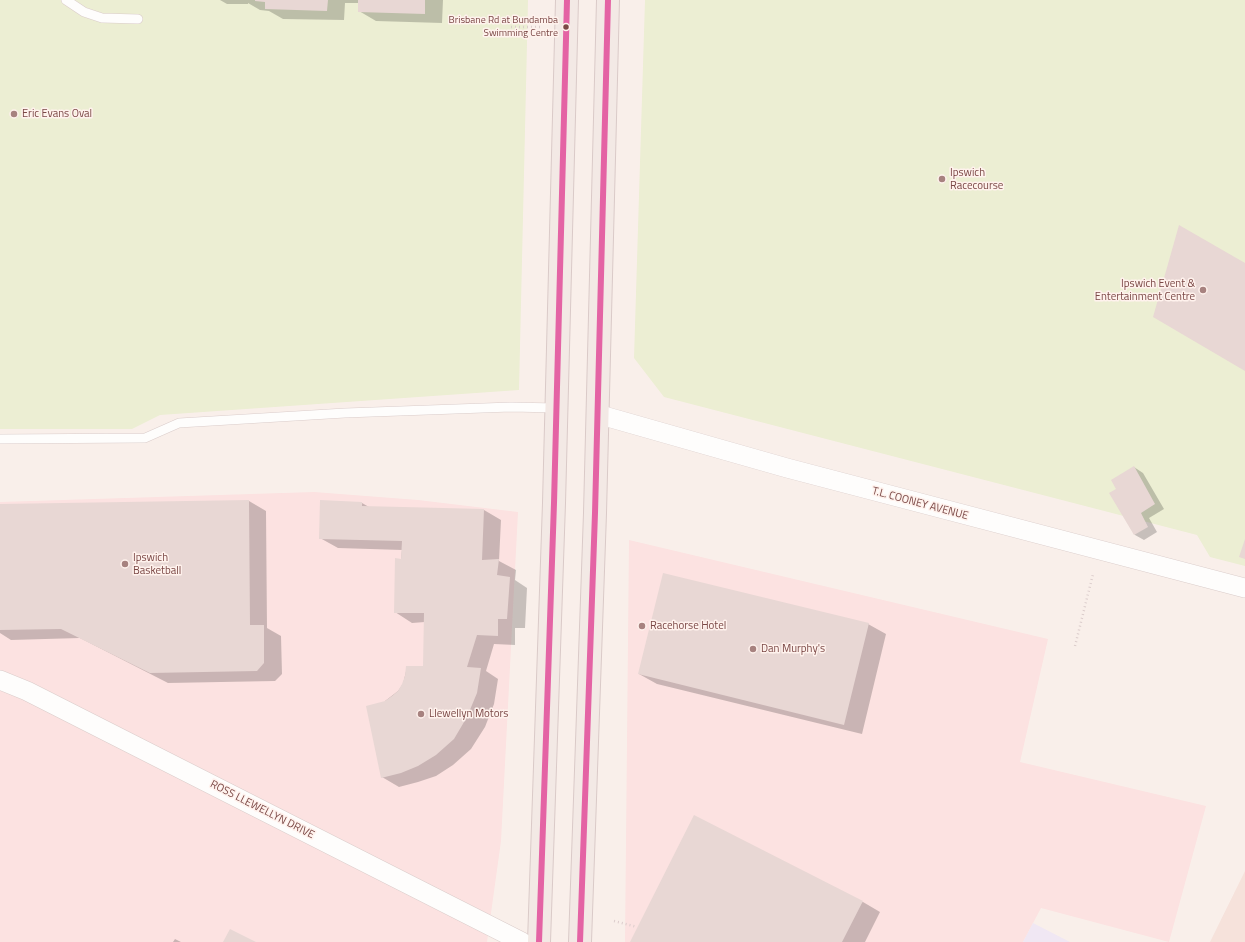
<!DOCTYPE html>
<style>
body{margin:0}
canvas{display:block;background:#f9efea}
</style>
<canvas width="1245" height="942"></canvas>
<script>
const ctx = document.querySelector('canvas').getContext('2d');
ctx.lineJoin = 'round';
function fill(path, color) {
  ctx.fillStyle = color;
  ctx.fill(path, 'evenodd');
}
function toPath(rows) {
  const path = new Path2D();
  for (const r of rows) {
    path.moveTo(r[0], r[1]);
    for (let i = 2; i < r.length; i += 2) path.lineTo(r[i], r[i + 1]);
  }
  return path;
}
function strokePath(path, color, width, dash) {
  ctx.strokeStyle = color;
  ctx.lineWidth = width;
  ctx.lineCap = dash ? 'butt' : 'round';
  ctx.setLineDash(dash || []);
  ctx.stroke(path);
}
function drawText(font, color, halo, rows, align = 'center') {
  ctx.font = font + ' "Titillium Web",sans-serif';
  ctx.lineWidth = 3;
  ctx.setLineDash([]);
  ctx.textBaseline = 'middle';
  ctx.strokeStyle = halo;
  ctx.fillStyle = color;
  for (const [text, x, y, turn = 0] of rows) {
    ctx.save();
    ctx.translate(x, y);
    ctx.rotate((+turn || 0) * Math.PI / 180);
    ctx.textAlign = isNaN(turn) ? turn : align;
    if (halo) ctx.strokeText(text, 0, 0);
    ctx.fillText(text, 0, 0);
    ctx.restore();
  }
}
fill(toPath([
 [1245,871,1245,942,1210,942]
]), '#f6e2db');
fill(toPath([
 [314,492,418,500,518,512,501,841,487,942,0,942,0,502],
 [629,540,1048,639,1020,762,1206,806,1169,942,1041,908,1023,942,625,942]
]), '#fce2e1');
fill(toPath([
 [1033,923,1070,942,1023,942]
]), '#f0e7f3');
fill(toPath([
 [0,0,528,0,519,390,160,415,132,429,0,429],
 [645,0,1245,0,1245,566,1210,557,1197,535,664,397,634,358]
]), '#eceed3');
fill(toPath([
 [220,0,443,0,442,23,376,21,359,11,359,3,345,3,344,20,283,19,269,11,260,10,248,3,248,4,227,4],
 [1134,467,1143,473,1164,509,1149,518,1157,532,1144,540,1135,535,1111,493,1118,489],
 [249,501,266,511,267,628,281,636,282,674,275,681,168,683,80,638,11,640,0,633,0,505],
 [362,503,369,507,484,510,501,520,499,561,516,570,515,580,527,588,525,628,515,628,515,645,494,644,486,671,498,679,494,704,485,727,471,749,453,765,436,776,418,782,399,787,382,777,385,701,398,691,403,684,407,667,424,667,425,622,412,623,395,612,402,550,338,548,320,538],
 [868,624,886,634,862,734,657,684,639,674],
 [863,902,880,912,865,942,631,942],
 [175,939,181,942,173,942]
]), '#0003');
fill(toPath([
 [255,0,328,0,327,11,265,9,265,2,255,1],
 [358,0,425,0,425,14,358,12],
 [1179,225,1245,263,1245,371,1153,317],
 [1134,466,1155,504,1141,513,1148,527,1134,535,1109,493,1116,489,1111,480],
 [249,500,250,625,264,625,264,663,257,671,150,673,61,629,0,630,0,504],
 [320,500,362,502,362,506,484,509,482,560,499,559,497,575,510,577,507,619,498,619,498,636,477,635,467,667,481,668,477,693,467,717,454,739,436,755,418,766,401,773,381,778,366,706,385,701,392,696,398,691,402,684,405,676,406,666,423,666,424,613,394,613,395,558,401,559,402,541,319,539],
 [1245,539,1245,559,1239,557],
 [663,573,869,623,844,725,638,674],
 [694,815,863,901,842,942,630,942],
 [230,929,256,942,223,942]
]), '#e8d7d4');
const lane = toPath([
 [66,0,84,12,102,18,138,19],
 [0,439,145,438,179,423,345,413,511,407,556,408]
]);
const street = toPath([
 [597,414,787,468,1245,588],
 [0,680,27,691,522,942]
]);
const primary = toPath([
 [539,942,554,503,567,0],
 [580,942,595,513,608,0]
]);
strokePath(lane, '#daccca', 10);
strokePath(street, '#daccca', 20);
strokePath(primary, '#dacac8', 24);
strokePath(toPath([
 [511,27,542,27],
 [1075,646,1093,574],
 [614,921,637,927]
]), '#dccdcc', 2.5, [1, 3]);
strokePath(lane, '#fefdfc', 9);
strokePath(street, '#fefdfc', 19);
strokePath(primary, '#f3e9e5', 22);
strokePath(toPath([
 [539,942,554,503,567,0],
 [580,942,595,513,608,0]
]), '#e463a4', 6);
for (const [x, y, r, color] of [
 [566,27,3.5,"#7b4846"],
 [14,114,4,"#a7827f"],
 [942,179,4,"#a7827f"],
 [1203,290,4,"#a7827f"],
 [125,564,4,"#a7827f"],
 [642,626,4,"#a7827f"],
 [753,649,4,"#a7827f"],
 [421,714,4,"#a7827f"]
]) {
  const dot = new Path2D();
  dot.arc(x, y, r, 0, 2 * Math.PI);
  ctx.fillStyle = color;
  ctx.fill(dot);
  strokePath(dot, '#fff2ed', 1.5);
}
drawText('10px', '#7b4846', '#fff2ed', [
 ["Brisbane Rd at Bundamba",558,21],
 ["Swimming Centre",558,34]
], 'right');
drawText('11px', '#7b4846', '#fff2ed', [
 ["Eric Evans Oval",22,114],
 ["Ipswich",950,173],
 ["Racecourse",950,186],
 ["Ipswich Event &",1195,284,"right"],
 ["Entertainment Centre",1195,297,"right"],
 ["Ipswich",133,558],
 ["Basketball",133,571],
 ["Racehorse Hotel",650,626],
 ["Dan Murphy's",761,649],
 ["Llewellyn Motors",429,714]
], 'left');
drawText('11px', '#7b4846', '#fff2ed', [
 ["T.L. COONEY AVENUE",920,504,15],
 ["ROSS LLEWELLYN DRIVE",262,810,27]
]);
</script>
